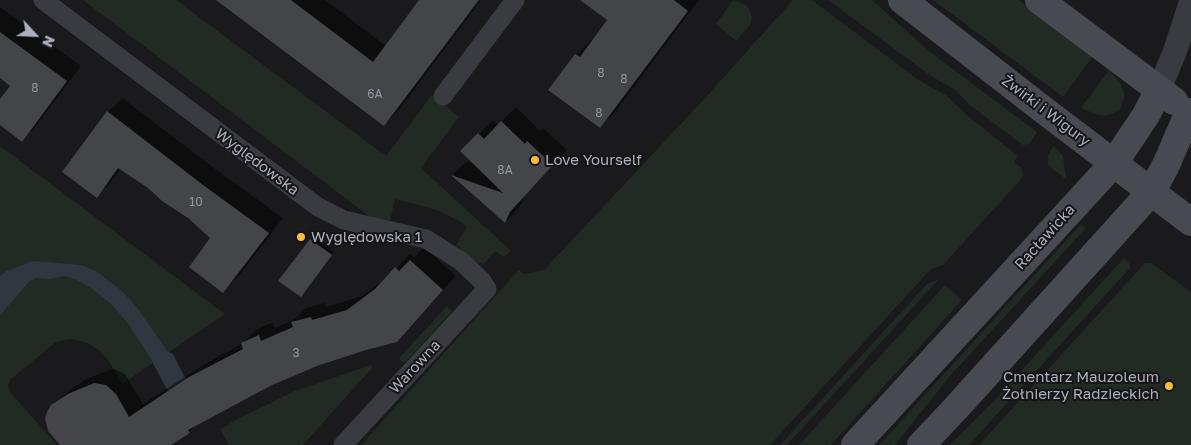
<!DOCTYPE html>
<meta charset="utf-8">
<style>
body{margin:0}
#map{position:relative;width:1191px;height:445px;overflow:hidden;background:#1a1a1c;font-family:"Golos Text",sans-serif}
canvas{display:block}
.north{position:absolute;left:10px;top:10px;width:50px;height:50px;-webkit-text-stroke:4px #151417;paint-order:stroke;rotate:115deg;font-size:14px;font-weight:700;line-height:20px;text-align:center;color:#acb0bc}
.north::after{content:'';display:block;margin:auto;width:18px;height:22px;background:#acb0bc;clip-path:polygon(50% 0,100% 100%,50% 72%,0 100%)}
</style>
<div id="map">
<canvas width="1191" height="445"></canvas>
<div class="north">N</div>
</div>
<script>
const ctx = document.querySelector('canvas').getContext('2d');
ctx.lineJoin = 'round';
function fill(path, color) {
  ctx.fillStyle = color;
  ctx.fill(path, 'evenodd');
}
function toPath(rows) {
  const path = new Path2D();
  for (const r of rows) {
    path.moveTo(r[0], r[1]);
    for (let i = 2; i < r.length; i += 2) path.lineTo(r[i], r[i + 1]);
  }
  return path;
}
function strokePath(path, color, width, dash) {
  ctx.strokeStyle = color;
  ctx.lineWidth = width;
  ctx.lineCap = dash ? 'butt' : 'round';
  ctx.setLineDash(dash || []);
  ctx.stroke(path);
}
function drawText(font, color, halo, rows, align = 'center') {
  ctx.font = font + ' "Golos Text",sans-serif';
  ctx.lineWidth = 4;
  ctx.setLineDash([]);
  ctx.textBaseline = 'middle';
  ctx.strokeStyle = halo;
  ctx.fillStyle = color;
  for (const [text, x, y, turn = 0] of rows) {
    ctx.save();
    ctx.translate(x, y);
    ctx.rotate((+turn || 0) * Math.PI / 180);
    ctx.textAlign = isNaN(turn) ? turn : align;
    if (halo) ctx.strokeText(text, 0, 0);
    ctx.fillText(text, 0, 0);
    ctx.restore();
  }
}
fill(toPath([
 [83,0,176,0,386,156,432,95,459,117,421,168,511,251,504,257,495,251,484,264,476,262,456,245,467,227,461,222,437,210,395,199,390,221,369,216],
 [733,0,746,5,749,9,752,18,750,25,736,41,716,24],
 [793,0,812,0,920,81,947,96,969,117,1018,156,1014,162,1022,168,1023,177,943,265,931,269,770,445,361,445,519,270,524,274,544,270,706,97],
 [828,0,872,0,930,52,1037,132,1029,144,1023,145,971,106,955,90,931,76],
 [933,0,1019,0,1093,56,1063,97],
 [1109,70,1120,82,1124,92,1124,98,1120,109,1115,113,1104,116,1097,115,1081,108],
 [0,146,225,314,122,384,108,360,99,350,87,343,71,339,56,342,11,379,8,385,10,392,57,445,0,445],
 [1054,146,1063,156,1066,179,1051,168,1048,164,1048,155],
 [1081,224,1086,228,951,375,895,445,879,445],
 [1124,258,1129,263,1130,268,969,445,950,445,990,405],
 [1145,263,1151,263,1191,292,1191,445,979,445],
 [939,279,787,445,780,445,927,284],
 [945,285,962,300,831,445,799,445],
 [447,306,452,311,406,362,402,362,400,360,400,357],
 [371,365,372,368,303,445,229,445,221,431,222,428,240,418,295,391]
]), '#212a23');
fill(toPath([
 [33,261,81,265,96,271,122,291,138,309,167,351,173,354,205,417,187,427,148,354,127,322,111,304,91,288,77,280,65,276,49,279,35,278,29,282,0,315,0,276,7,271]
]), '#2f3841');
fill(toPath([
 [227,0,325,0,386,46,420,0,481,0,399,110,384,125],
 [582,0,699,0,616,111,600,127,576,55,592,39,594,40,609,20],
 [0,7,81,66,36,126,22,140,0,124,0,101,12,85,0,76],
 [122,98,218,171,283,218,238,277,223,291,212,238,189,217,148,187,121,168,111,182,97,196,64,172,108,112],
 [516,107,540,131,543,128,567,150,524,196,519,208,505,222,453,174,467,161,475,164,462,151,493,120,498,125],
 [314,236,334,252,304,292,280,281],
 [424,247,456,276,410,326,269,385,197,424,189,432,168,445,61,445,52,406,67,392,84,380,109,370,114,369,125,374,143,404,205,364,242,344,256,330,273,322,275,328,295,319,306,308,324,303,326,307,362,296,387,278,410,254,414,258]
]), '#0007');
fill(toPath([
 [216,0,291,0,373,62,419,0,479,0,384,126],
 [580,0,674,0,688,11,600,128,548,90,575,54,580,57,607,20],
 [0,32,67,81,22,142,0,125,0,99,10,86,0,78],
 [107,111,203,185,269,233,223,293,189,267,210,238,188,218,162,201,148,188,118,168,97,198,62,172],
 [501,121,525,144,527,141,553,165,510,212,505,223,451,175,503,193,460,151,478,133,484,139],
 [310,239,332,255,301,297,278,281],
 [410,260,443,290,397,342,366,350,317,366,270,386,188,430,190,433,171,445,60,445,48,431,45,418,47,412,51,405,68,394,94,383,106,385,116,394,129,417,189,377,243,349,241,343,259,335,261,341,293,327,291,322,311,317,312,320,347,310,375,289,395,267,399,271]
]), '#444549');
strokePath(toPath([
 [43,0,318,207,344,220,426,239,461,261,482,281,487,289,343,445],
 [443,96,515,0]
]), '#3a3b41', 19);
strokePath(toPath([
 [1159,90,1175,51,1191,2]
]), '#3a3b41', 24);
strokePath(toPath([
 [902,0,1041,108,1191,222],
 [1039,0,1174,101],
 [855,445,1114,163,1146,115,1159,90],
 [921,445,956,408,1152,191,1166,165,1189,112]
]), '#484a51', 28);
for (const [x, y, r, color] of [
 [535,160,5,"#f7bd36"],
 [301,237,5,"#f7bd36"],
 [1169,386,5,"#f7bd36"]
]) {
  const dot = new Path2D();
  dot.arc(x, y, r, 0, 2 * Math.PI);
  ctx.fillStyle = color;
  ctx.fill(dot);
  strokePath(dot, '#151417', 2);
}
drawText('12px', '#92959f', null, [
 ["8",601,73],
 ["8",624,79],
 ["8",35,88],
 ["6A",375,94],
 ["8",599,113],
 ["8A",505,170],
 ["10",196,202],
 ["3",296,353]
]);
drawText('15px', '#acb0bc', '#151417', [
 ["Żwirki i Wigury",1046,111,37],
 ["Wyględowska",257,162,37],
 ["Racławicka",1045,237,-48],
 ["Warowna",415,367,-47]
]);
drawText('15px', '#acb0bc', '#151417', [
 ["Love Yourself",545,160],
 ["Wyględowska 1",311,237],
 ["Cmentarz Mauzoleum",1159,377,"right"],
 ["Żołnierzy Radzieckich",1159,394,"right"]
], 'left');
</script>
